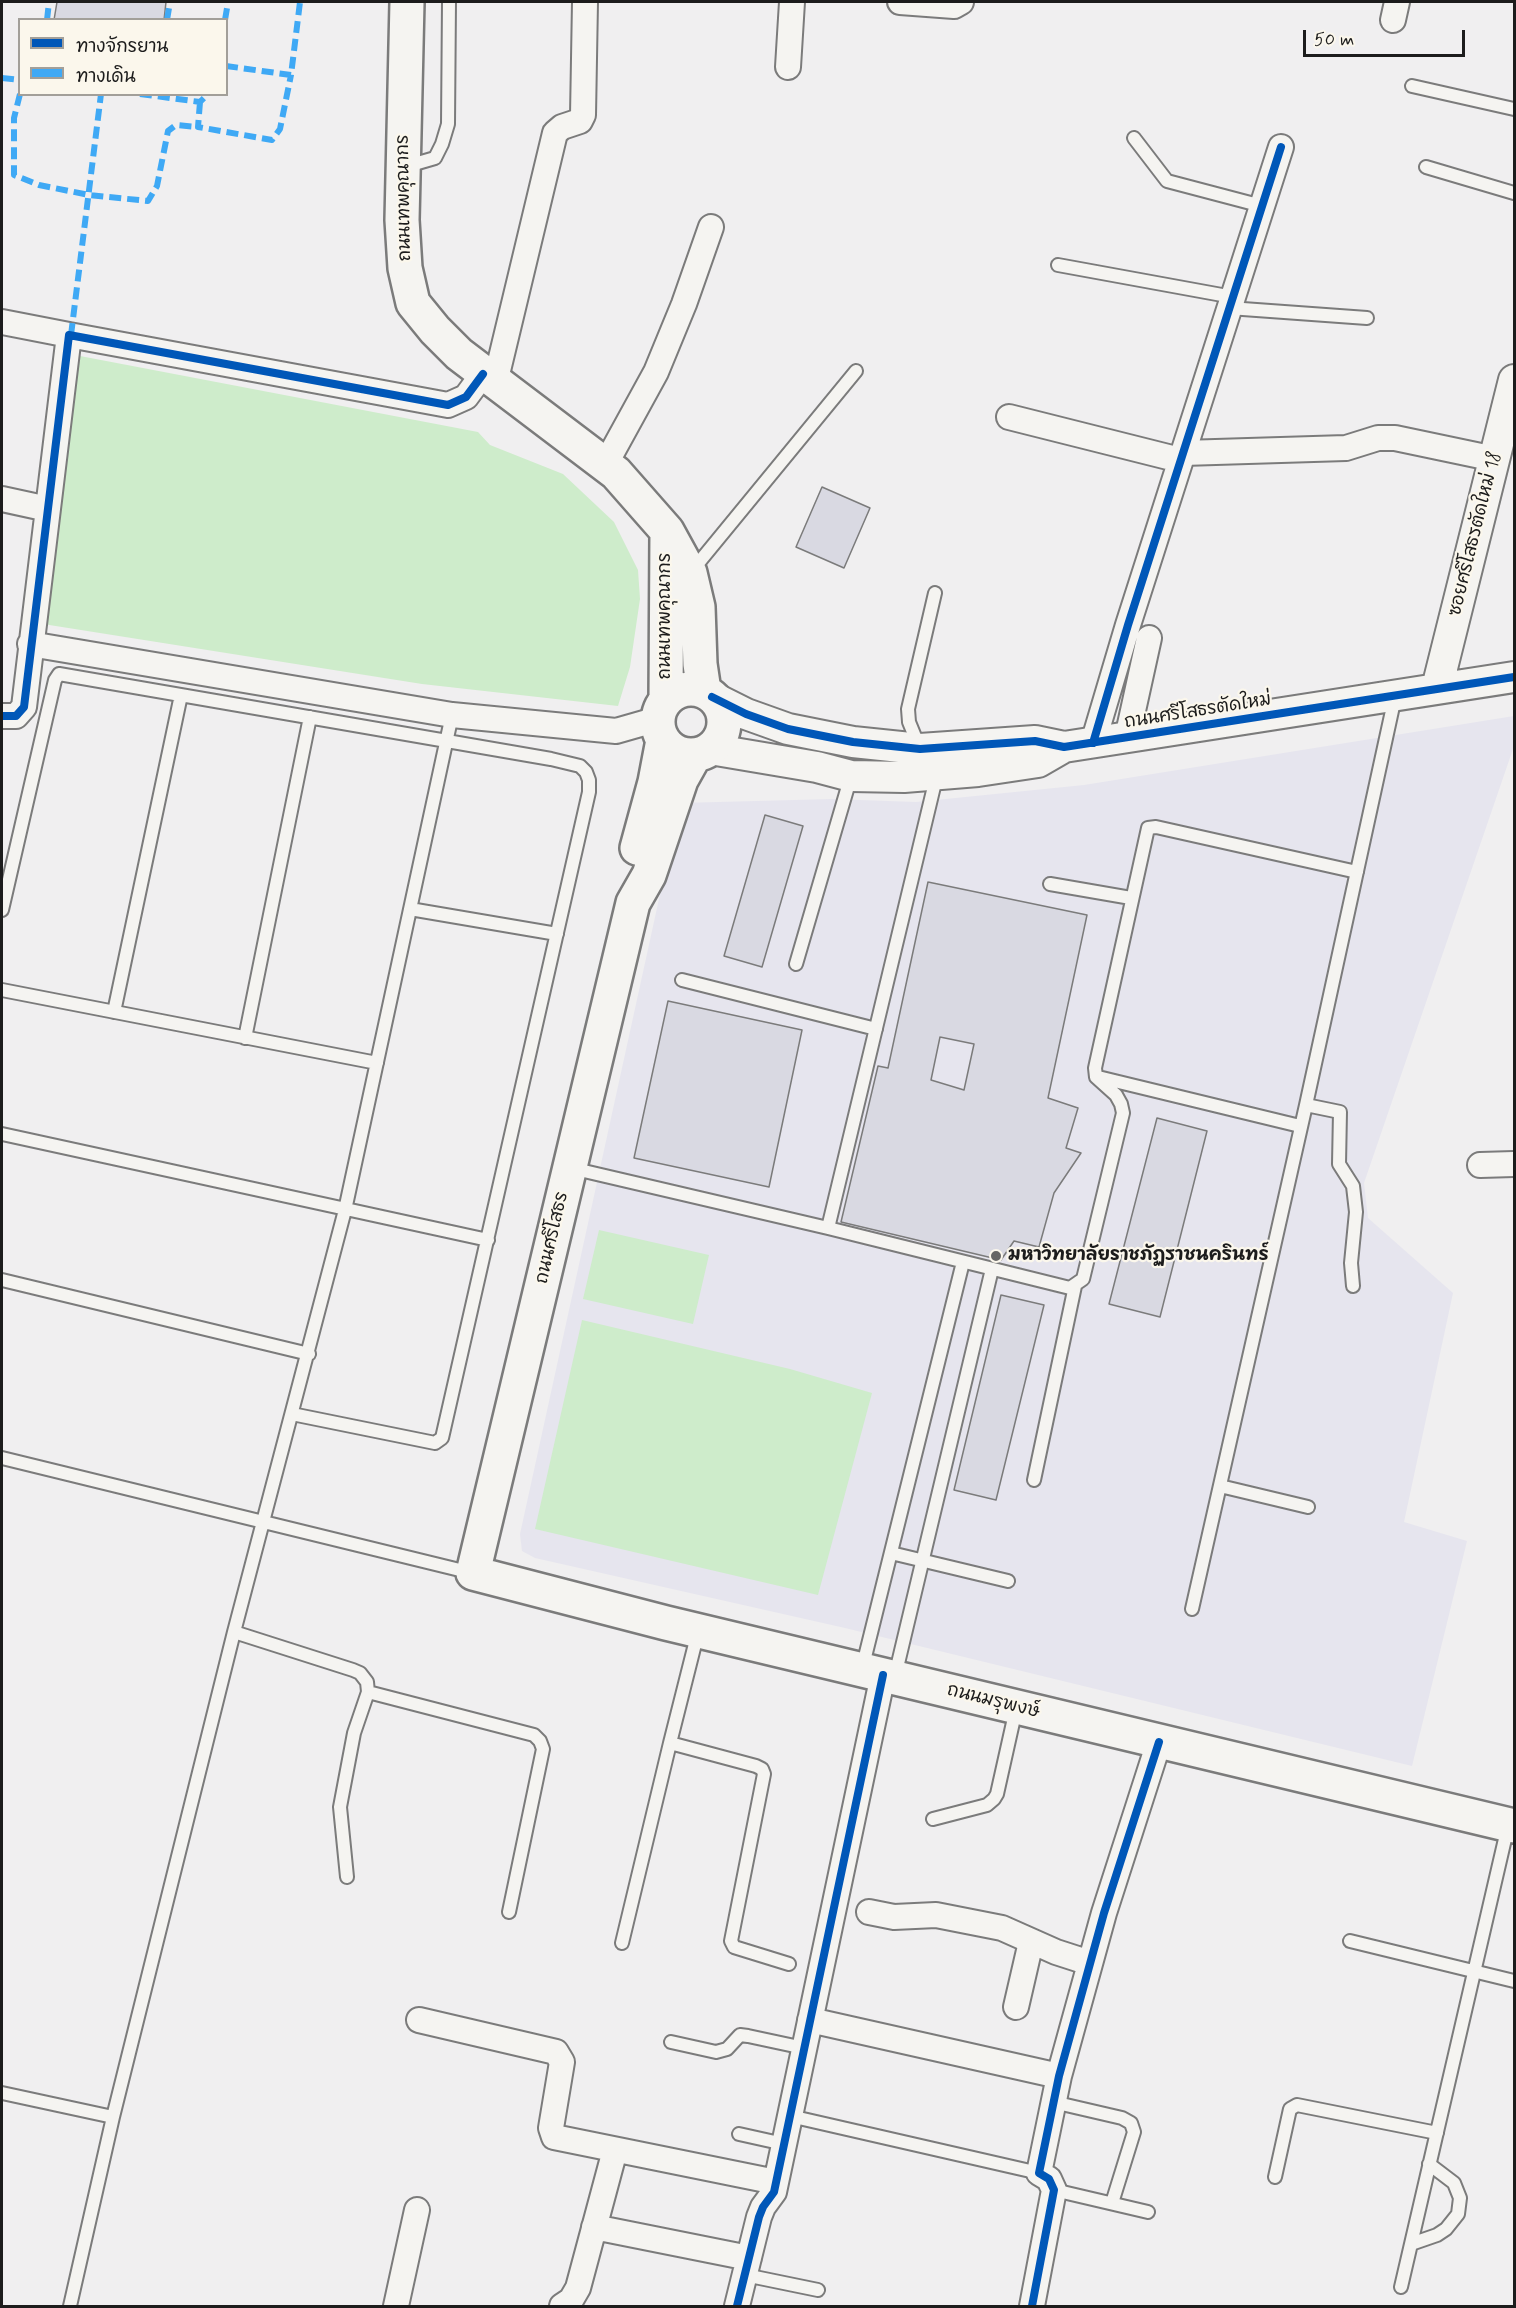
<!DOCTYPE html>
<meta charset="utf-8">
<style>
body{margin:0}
#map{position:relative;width:1516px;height:2308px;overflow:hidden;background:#f0eff0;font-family:Mynerve,"Playpen Sans Thai",sans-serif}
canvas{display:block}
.frame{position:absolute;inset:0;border:3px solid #1c1c1c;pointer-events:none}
.legend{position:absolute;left:18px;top:18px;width:210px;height:78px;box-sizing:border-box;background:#fbf7ec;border:2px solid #a29f99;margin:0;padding:8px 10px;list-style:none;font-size:18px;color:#1c1c1c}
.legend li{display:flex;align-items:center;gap:12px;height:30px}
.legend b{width:30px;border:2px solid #a29f99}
.scale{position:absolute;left:1303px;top:30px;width:162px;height:27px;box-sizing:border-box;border:3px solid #1c1c1c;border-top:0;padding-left:8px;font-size:18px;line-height:21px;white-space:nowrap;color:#1c1c1c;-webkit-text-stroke:4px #fbf7ec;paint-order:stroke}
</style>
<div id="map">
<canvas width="1516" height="2308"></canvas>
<div class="frame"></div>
<ul class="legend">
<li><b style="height:8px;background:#0057b8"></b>ทางจักรยาน</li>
<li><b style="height:8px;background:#3fa9f5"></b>ทางเดิน</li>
</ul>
<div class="scale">50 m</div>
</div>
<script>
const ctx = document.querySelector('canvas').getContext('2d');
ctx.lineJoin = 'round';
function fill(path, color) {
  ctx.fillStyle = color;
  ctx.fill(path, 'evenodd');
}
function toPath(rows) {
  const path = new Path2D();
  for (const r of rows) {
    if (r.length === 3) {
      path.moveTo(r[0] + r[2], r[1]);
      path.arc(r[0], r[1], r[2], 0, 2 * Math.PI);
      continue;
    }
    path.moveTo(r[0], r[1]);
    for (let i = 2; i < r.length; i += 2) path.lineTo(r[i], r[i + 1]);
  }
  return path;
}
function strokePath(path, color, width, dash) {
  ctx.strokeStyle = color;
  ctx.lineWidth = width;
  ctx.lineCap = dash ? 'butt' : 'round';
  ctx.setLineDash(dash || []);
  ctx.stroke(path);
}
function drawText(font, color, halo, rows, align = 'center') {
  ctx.font = font + ' Mynerve,"Playpen Sans Thai",sans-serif';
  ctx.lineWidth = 4.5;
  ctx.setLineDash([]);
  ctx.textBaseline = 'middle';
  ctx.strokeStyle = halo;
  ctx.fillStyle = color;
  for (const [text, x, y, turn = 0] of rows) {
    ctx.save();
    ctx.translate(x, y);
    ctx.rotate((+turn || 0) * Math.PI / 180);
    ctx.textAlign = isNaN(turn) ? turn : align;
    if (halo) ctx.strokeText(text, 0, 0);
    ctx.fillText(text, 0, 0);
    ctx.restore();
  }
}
fill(toPath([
 [1514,716,1514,746,1364,1183,1368,1218,1453,1293,1404,1522,1467,1541,1412,1766,845,1628,535,1558,522,1551,520,1534,680,803,832,799,916,802,1084,785]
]), '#e6e5ee');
fill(toPath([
 [80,356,478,432,490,445,563,474,614,522,638,570,640,599,630,667,618,706,422,684,43,624],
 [599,1230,709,1255,693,1324,583,1299],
 [582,1320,790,1369,872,1393,818,1595,535,1529]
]), '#ceeccb');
const building = toPath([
 [57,2,166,2,164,20,54,20,57,2],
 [822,487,870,508,844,568,796,547,822,487],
 [765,815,803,826,762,967,724,956,765,815],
 [928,882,1087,915,1048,1098,1078,1108,1066,1148,1081,1153,1054,1193,1039,1247,1014,1241,1001,1260,841,1222,878,1066,888,1068,928,882],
 [940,1037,974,1044,964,1090,931,1080,940,1037],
 [668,1001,802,1030,769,1187,634,1158,668,1001],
 [1157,1118,1207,1131,1160,1317,1109,1304,1157,1118],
 [1001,1295,1044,1305,996,1500,954,1490,1001,1295]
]);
fill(building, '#d9d9e2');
strokePath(building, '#7b7b7b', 1.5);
const service = toPath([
 [1412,86,1514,109],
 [1134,138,1167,181,1262,206],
 [404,167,435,158,442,144,448,124,449,2],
 [1426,167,1514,193],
 [1058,265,1233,297],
 [1229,308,1367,318],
 [691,572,856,371],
 [920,749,909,722,908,709,935,593],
 [1050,884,1131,898],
 [410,909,557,934],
 [2,910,55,680,59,674,551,759,580,766,586,772,589,780,589,792,442,1438,435,1443,292,1414],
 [796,964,851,776],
 [682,980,876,1029],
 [2,990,377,1063],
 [114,1012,181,695],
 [245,1038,310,717],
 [1098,1077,1300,1126],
 [1306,1105,1340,1112,1339,1164,1353,1186,1356,1212,1351,1263,1353,1286],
 [2,1134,488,1240],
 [571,1168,828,1228,1070,1288,1083,1279,1123,1113,1121,1104,1116,1095,1096,1077,1095,1068,1148,828,1156,827,1357,872],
 [828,1228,937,774],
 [2,1280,309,1354],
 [2,1458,472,1573],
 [1034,1480,1075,1286],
 [1220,1486,1308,1507],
 [891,1553,1008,1581],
 [1192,1609,1306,1105,1395,697],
 [234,1632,353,1670,360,1673,367,1682,368,1692,354,1733,340,1807,347,1877],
 [698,1632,670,1743,756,1766,762,1769,764,1774,731,1941,734,1947,789,1964],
 [862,1669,963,1262],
 [895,1676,992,1269],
 [368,1692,534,1735,540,1741,543,1749,509,1912],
 [933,1819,987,1805,994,1799,997,1794,1016,1709],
 [1350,1941,1514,1981],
 [622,1943,670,1743],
 [671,2042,716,2052,727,2049,740,2035,748,2036,804,2048],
 [2,2093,113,2117],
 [1053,2102,1122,2118,1131,2123,1134,2132,1112,2203],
 [790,2116,1039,2173],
 [739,2134,784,2144],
 [1275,2177,1290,2109,1297,2105,1437,2133],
 [1054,2190,1148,2212],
 [1411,2244,1437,2235,1446,2229,1458,2214,1460,2198,1454,2183,1429,2164],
 [745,2275,818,2290],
 [1401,2287,1508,1826],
 [70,2306,113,2117,234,1632,345,1210,452,715]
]);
const minor = toPath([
 [900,2,954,6,961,2],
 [1393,20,1397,2],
 [788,67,792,2],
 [2,322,69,335],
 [495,383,555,133,562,127,580,121,583,115,585,2],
 [1009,417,1180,460],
 [1183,453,1346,448,1378,438,1395,438,1495,459],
 [605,465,656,372,684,304,711,227],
 [2,499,48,509],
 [30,644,452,715,616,731,658,719],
 [2,716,16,716,24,707,69,335,448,405,466,397,483,374],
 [1127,738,1149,638],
 [1093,743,1128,625,1281,147],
 [1480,1165,1514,1164],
 [869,1912,894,1917,936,1915,1002,1928,1056,1952,1090,1963],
 [1016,2007,1031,1942],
 [419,2020,556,2052,562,2062,551,2128,554,2137,776,2182],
 [810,2020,1059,2076],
 [594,2227,749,2258],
 [396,2306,417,2210],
 [562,2306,571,2300,578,2288,615,2150],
 [737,2306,759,2217,763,2207,774,2192,883,1675],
 [1032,2306,1054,2190,1049,2179,1039,2173,1059,2076,1104,1913,1159,1742]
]);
const tertiary = toPath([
 [1437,688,1514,380],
 [712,697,746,714,788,729,853,742,920,749,1035,741,1064,747,1514,677],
 [710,749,817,767,851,776,904,777,978,771,1038,762,1064,747]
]);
const secondary = toPath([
 [407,2,402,220,405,268,413,303,435,330,459,354,616,473,667,531,690,573,698,607,700,664,704,691],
 [691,722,33],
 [666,700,667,531],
 [695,755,681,780,649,875,633,903,473,1573,666,1623,1514,1826],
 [637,848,655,782,663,740]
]);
strokePath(service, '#7b7b7b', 16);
strokePath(minor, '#7b7b7b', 28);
strokePath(tertiary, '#7b7b7b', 34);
strokePath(secondary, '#7b7b7b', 38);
strokePath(service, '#f5f4f1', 12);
strokePath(minor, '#f5f4f1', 24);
strokePath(tertiary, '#f5f4f1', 30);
strokePath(secondary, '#f5f4f1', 33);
strokePath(toPath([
 [47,20,49,2],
 [167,20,170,2],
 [225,20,228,2],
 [226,66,291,75,300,2],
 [2,78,20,80],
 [20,94,14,118,14,175,39,185,89,195,148,201,157,186,168,131,176,125,198,127],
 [140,94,200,102,208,94],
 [200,102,198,127,272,140,280,129,291,75],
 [71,335,101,94]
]), '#3fa9f5', 6, [12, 6]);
strokePath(toPath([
 [712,697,746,714,788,729,853,742,920,749,1035,741,1064,747,1514,677],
 [2,716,16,716,24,707,69,335,448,405,466,397,483,374],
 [1093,743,1128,625,1281,147],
 [737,2306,759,2217,763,2207,774,2192,883,1675],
 [1032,2306,1054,2190,1049,2179,1039,2173,1059,2076,1104,1913,1159,1742]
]), '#0057b8', 8);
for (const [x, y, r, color] of [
 [996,1256,6,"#666"]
]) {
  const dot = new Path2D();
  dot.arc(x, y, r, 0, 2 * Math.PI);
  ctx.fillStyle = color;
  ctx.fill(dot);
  strokePath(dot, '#fbf7ec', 2);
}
drawText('18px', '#1c1c1c', '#fbf7ec', [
 ["ถนนเทพคุณากร",405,198,-91],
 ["ซอยศรีโสธรตัดใหม่ 18",1476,534,-76],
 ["ถนนเทพคุณากร",666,616,-90],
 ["ถนนศรีโสธรตัดใหม่",1198,712,-9],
 ["ถนนศรีโสธร",553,1238,-77],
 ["ถนนมรุพงษ์",993,1702,14]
]);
drawText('bold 18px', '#1c1c1c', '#fbf7ec', [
 ["มหาวิทยาลัยราชภัฏราชนครินทร์",1008,1256]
], 'left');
</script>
